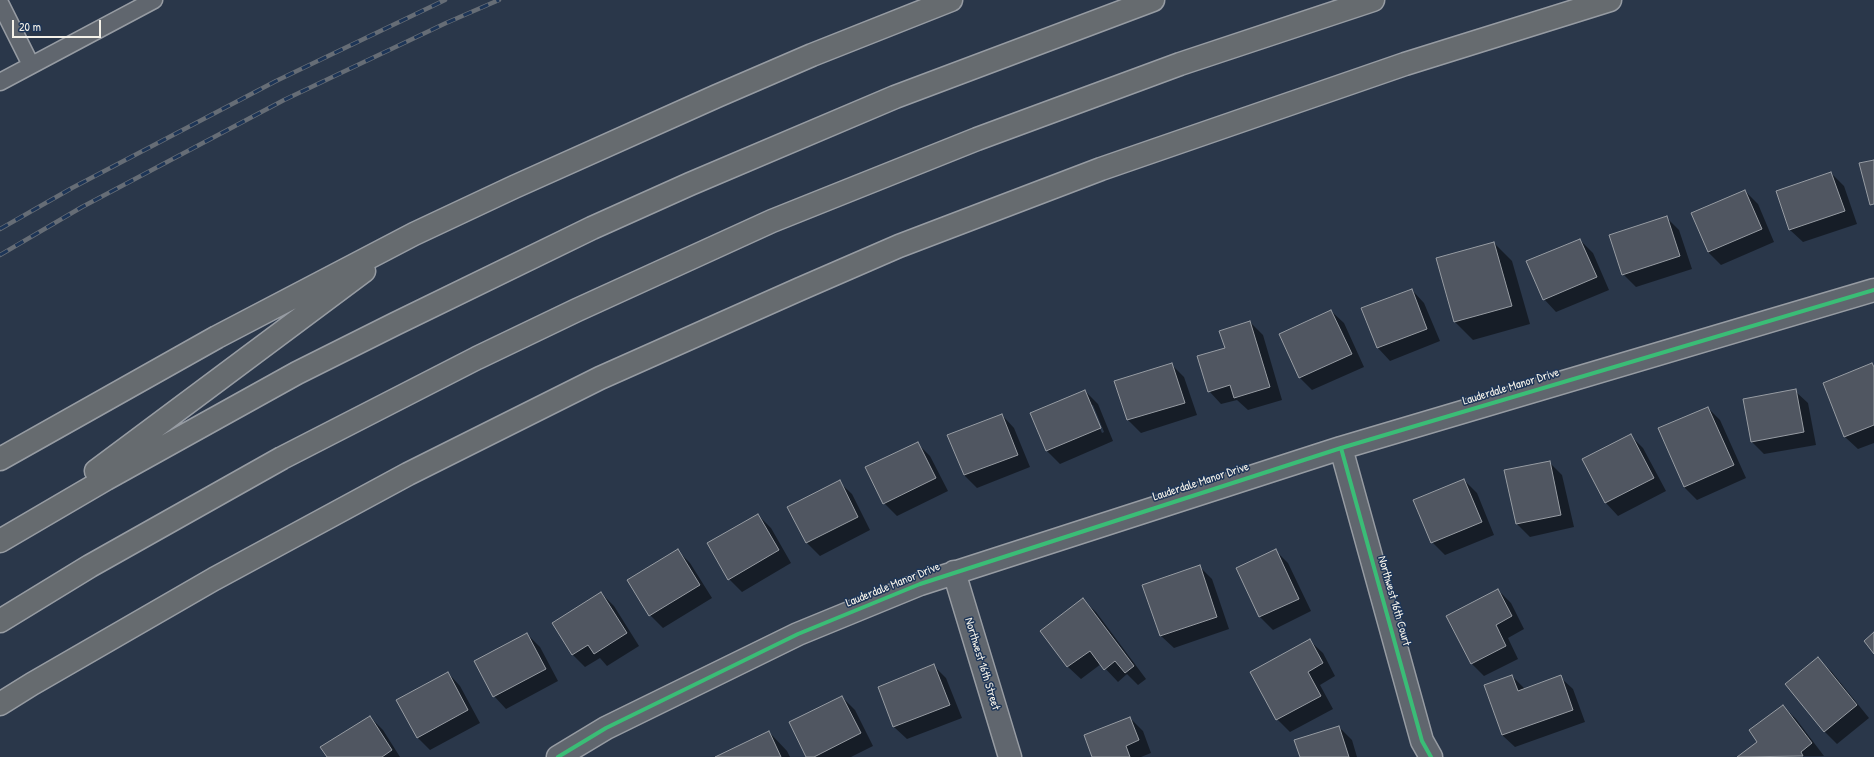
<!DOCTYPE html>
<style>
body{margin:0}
#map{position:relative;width:1874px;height:757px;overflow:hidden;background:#2a374a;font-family:"Patrick Hand",sans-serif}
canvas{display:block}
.scale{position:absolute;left:12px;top:20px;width:89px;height:18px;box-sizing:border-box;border:2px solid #f4f1e8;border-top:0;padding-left:5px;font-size:12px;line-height:14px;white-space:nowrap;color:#f4f1e8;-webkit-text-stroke:3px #1d3557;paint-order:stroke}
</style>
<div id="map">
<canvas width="1874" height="757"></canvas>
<div class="scale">20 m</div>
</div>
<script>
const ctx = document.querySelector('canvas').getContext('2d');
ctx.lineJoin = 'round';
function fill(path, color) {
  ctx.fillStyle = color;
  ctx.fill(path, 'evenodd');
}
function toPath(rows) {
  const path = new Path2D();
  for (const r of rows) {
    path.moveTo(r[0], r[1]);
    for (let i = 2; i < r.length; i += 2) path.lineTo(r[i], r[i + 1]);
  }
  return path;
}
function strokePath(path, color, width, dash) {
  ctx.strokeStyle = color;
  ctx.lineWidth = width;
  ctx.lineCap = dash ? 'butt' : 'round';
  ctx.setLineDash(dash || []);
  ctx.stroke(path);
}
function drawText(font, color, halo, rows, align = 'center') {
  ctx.font = font + ' "Patrick Hand",sans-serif';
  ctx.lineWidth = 3;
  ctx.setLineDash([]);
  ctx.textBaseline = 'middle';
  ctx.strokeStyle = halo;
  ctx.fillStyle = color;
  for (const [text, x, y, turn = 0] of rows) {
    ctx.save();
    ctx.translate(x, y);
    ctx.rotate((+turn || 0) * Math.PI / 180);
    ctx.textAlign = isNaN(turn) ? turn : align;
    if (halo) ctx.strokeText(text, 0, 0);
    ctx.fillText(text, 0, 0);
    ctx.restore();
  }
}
fill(toPath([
 [1831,173,1844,186,1857,224,1803,242,1790,230],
 [1745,191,1758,204,1774,242,1721,265,1708,252],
 [1666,217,1679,230,1692,269,1636,287,1623,274],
 [1580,240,1593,253,1609,290,1556,312,1544,299],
 [1494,243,1512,261,1530,324,1473,340,1455,322],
 [1412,290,1424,303,1440,341,1390,361,1378,348,1363,309],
 [1331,311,1344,323,1364,367,1312,390,1299,377],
 [1250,322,1263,335,1282,400,1248,410,1237,400,1221,404,1209,391,1226,348],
 [1171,364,1184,377,1197,415,1141,433,1128,420,1115,382],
 [1872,364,1874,366,1874,443,1858,449,1845,437,1824,383],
 [1085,391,1098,404,1113,441,1060,464,1047,451,1031,413],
 [1090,405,1093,405,1104,432,1102,433],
 [1795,391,1808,403,1816,445,1764,454,1751,441],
 [1708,408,1720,420,1746,478,1697,500,1684,487],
 [1002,415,1014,428,1030,467,977,488,964,475,949,435],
 [1631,436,1643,448,1666,491,1618,516,1606,503,1584,460],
 [917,443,930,456,948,491,897,516,884,503],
 [1549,462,1562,475,1574,527,1530,537,1517,524,1505,471],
 [1464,480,1477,493,1494,535,1445,555,1432,542],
 [839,482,852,494,870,530,820,556,807,543,789,507],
 [758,515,771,528,791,563,742,592,729,579],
 [677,550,690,563,712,598,663,628,650,615],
 [1275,550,1288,563,1311,611,1273,630,1260,617,1237,568],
 [1199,566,1212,579,1229,629,1174,648,1161,636,1143,586],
 [1498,590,1511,603,1524,629,1508,638,1518,659,1484,676,1472,664,1447,617],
 [601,593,614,606,639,646,607,666,600,658,585,667,572,654],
 [1083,600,1096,612,1146,679,1138,685,1127,674,1118,682,1101,664,1081,679,1068,667,1042,631],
 [527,634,540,647,558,681,506,709,494,696],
 [1310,641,1323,653,1335,676,1320,685,1333,709,1290,732,1277,719],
 [1818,659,1831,671,1869,718,1837,744,1825,732,1787,685],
 [934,666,946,678,962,718,907,739,894,727,879,687],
 [448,673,460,686,480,723,430,750,417,737],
 [1512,676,1525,689,1560,677,1573,689,1585,722,1515,747,1502,735],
 [842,697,855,710,873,746,851,757,807,757],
 [1783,706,1796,719,1824,756,1738,757,1759,742],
 [370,717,383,730,400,757,328,757],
 [1130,718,1143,731,1151,753,1141,757,1093,757],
 [1339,727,1352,740,1357,757,1301,757],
 [769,732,787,751,790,757,717,757]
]), '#0007');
const building = toPath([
 [1874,160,1874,204,1870,205,1859,163,1874,160],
 [1831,172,1845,211,1789,230,1776,191,1831,172],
 [1745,190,1762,229,1708,252,1691,213,1745,190],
 [1667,216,1680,256,1622,275,1609,235,1667,216],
 [1580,239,1597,277,1543,300,1526,261,1580,239],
 [1494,242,1512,306,1454,322,1436,258,1494,242],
 [1412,289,1427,329,1377,348,1361,308,1412,289],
 [1331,310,1352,354,1299,378,1279,334,1331,310],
 [1250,321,1270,387,1234,398,1230,385,1208,392,1197,356,1225,348,1219,331,1250,321],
 [1172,363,1185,403,1127,420,1114,381,1172,363],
 [1872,363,1874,367,1874,425,1844,437,1823,383,1872,363],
 [1796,389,1804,432,1751,442,1743,399,1796,389],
 [1085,390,1101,428,1046,451,1030,413,1085,390],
 [1708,407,1734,465,1684,487,1658,428,1708,407],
 [1002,414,1018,455,964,475,947,435,1002,414],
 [1631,434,1654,478,1605,503,1582,459,1631,434],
 [918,442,936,478,883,504,865,467,918,442],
 [1550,461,1561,515,1516,524,1504,470,1550,461],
 [1464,479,1482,522,1431,543,1413,500,1464,479],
 [840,480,858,517,806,543,787,507,840,480],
 [758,514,779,550,728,580,707,543,758,514],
 [678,549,700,585,649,616,627,580,678,549],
 [1276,549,1299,599,1259,617,1236,568,1276,549],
 [1200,565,1217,617,1160,636,1142,585,1200,565],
 [1498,589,1512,616,1496,625,1506,646,1471,664,1446,616,1498,589],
 [601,592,627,633,594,654,588,645,572,655,552,623,601,592],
 [1083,598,1134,666,1125,673,1115,661,1104,670,1090,651,1067,667,1040,631,1083,598],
 [1874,632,1874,654,1864,641,1874,632],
 [527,633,546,669,493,697,474,661,527,633],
 [1310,639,1323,663,1308,672,1321,696,1276,720,1250,672,1310,639],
 [1818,657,1857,705,1824,732,1785,684,1818,657],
 [934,664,950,705,893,727,878,687,934,664],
 [448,672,468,710,417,738,396,700,448,672],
 [1512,675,1518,691,1561,675,1573,710,1502,735,1484,685,1512,675],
 [842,696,861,733,814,757,806,757,789,722,842,696],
 [1783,705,1812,743,1801,752,1803,756,1737,757,1757,742,1749,730,1783,705],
 [370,716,392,750,382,757,327,757,320,747,370,716],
 [1130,717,1139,740,1126,746,1130,757,1092,757,1084,735,1130,717],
 [1339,726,1349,757,1300,757,1294,740,1339,726],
 [769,731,781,757,715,757,769,731]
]);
fill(building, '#505661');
strokePath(building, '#979ca3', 1);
const lane = toPath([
 [0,3,31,65],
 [0,82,154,0]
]);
const street = toPath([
 [1341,448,1422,741,1431,757],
 [954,572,1010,757],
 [558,757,606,728,798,634,920,584,1341,448,1874,290]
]);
const highway = toPath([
 [0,459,217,337,414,234,514,187,717,96,812,55,951,0],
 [96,471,364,271],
 [0,541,106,479,297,373,395,324,592,228,690,184,895,97,1153,0],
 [0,621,90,566,282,458,477,358,577,310,772,221,977,139,1180,64,1373,0],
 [0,704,32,684,214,579,408,474,600,378,800,289,899,246,1101,169,1405,64,1610,0]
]);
strokePath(lane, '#979ca3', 19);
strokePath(street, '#979ca3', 25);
strokePath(highway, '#979ca3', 25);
strokePath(lane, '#60666e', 16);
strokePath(street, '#60666e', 22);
strokePath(highway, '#666b6f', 22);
const rail = toPath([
 [0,229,72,188,276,81,445,0],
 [0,255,82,207,284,100,446,23,499,0]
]);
strokePath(rail, '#666d76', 4.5);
strokePath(rail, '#1d3557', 3, [9]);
strokePath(toPath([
 [1341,448,1422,741,1431,757],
 [558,757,606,728,798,634,920,584,1341,448,1874,290]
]), '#3abd76', 4);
drawText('12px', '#f4f1e8', '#1d3557', [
 ["Lauderdale Manor Drive",1511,387,-17],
 ["Lauderdale Manor Drive",1201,482,-18],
 ["Lauderdale Manor Drive",893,585,-22],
 ["Northwest 16th Court",1394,601,74],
 ["Northwest 16th Street",982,664,73]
]);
</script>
